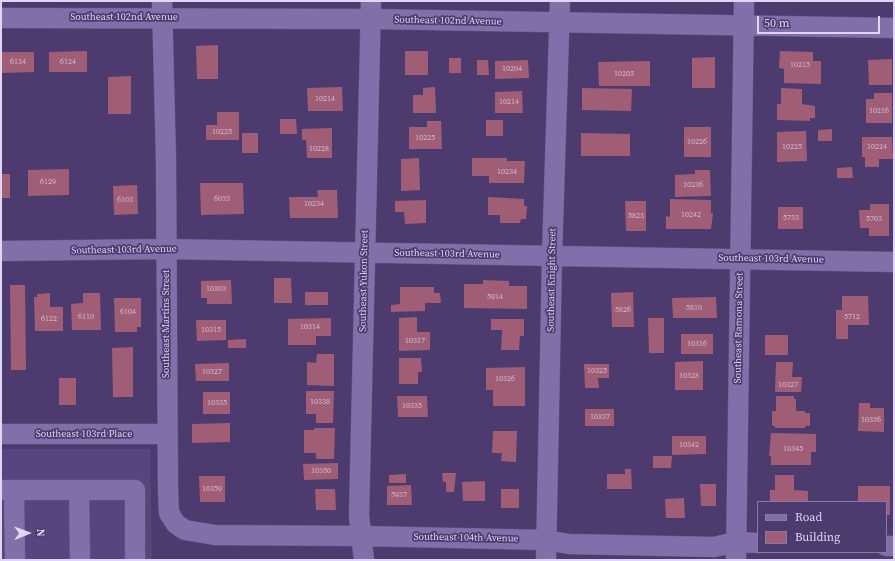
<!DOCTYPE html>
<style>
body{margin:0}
#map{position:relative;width:895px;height:561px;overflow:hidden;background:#4d3b70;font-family:"Source Serif 4",serif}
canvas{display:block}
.frame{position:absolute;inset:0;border:2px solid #ded6f6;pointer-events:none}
.legend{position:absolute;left:757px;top:501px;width:130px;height:52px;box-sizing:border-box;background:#4d3b70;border:1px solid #8779a6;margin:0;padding:5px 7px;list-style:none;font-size:12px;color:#ded6f6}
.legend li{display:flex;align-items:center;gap:8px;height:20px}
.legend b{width:20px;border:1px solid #8779a6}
.north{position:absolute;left:8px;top:513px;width:40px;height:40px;-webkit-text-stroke:3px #4d3b70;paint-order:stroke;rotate:89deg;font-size:11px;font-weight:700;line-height:16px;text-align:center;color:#ded6f6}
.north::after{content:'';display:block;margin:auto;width:14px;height:18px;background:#ded6f6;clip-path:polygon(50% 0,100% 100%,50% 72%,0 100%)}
.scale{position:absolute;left:757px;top:16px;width:123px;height:18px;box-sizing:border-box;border:2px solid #ded6f6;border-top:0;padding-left:5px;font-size:12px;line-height:14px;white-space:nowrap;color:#ded6f6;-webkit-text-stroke:3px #4d3b70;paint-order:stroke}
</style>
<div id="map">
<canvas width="895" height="561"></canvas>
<div class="frame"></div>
<ul class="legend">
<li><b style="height:5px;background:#816faa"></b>Road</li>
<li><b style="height:11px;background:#9f5e75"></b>Building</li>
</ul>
<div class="north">N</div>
<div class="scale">50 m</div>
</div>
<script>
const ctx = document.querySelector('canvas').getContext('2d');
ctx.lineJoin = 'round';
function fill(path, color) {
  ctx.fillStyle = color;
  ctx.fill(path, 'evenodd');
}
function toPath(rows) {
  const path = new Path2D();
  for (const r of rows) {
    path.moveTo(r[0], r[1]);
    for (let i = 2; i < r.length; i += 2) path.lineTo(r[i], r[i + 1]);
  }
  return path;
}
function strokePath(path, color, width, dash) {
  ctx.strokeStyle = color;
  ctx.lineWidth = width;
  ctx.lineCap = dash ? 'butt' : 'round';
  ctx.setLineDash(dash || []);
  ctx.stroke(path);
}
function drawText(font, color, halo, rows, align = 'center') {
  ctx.font = font + ' "Source Serif 4",serif';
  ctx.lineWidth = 3.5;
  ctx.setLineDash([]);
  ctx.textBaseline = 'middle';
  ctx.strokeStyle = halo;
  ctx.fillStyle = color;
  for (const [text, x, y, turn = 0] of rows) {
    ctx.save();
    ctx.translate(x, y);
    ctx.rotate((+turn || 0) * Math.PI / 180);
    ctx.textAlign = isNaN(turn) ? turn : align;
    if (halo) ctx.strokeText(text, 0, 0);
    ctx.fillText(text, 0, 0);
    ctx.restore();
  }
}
fill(toPath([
 [1,449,150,449,152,560,1,560]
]), '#58447f');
fill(toPath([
 [218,45,218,79,197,79,196,46],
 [87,51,87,72,49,72,49,52],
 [405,51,428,51,428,75,405,75],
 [780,51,813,52,813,61,821,61,821,84,784,83,784,69,779,68],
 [1,52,34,52,34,72,1,73],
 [715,57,715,88,692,88,692,58],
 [449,58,461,58,461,73,449,73],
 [892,59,892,85,869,85,868,60],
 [477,60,488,60,489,75,477,75],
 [528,60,529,78,495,79,495,61],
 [650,61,650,86,599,86,598,62],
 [131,76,131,114,108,114,108,77],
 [342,87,343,111,308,111,307,88],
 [435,87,436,113,413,113,413,95,423,95,423,88],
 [582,88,632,89,631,111,582,110],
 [781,88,802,89,802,104,815,106,815,118,810,118,810,121,777,120,777,104,781,104],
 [522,91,523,113,495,113,495,92],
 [874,93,892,93,892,123,866,123,866,99,874,99],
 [217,112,239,112,239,140,206,140,206,125,217,125],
 [280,119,296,119,297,134,280,134],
 [486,120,503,120,503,136,486,136],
 [427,121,441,121,442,149,409,149,409,127,427,127],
 [684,127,711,127,711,157,684,157],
 [332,128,332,158,307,158,306,140,302,140,302,129],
 [832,129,832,141,818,141,818,130],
 [806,131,807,161,777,162,777,132],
 [242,133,258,133,258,153,242,153],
 [581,133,630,134,630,156,581,156],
 [862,137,892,137,893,159,879,159,879,167,865,167,865,157,862,157],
 [419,158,420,190,401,191,401,159],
 [472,158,507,158,507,161,525,161,524,183,489,183,489,176,472,176],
 [852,167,853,178,837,178,837,168],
 [69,169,69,195,28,196,28,170],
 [695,170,710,170,711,196,675,197,675,175,695,174],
 [1,174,10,174,10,198,1,198],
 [200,183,243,183,244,214,201,215],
 [137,185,138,214,114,215,113,186],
 [317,190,337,190,338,218,290,218,289,197,318,197],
 [488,197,524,199,524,206,527,206,526,219,521,219,520,223,500,223,500,215,488,215],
 [670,199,711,200,711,213,713,213,711,229,666,229,666,216,670,217],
 [426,200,426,223,405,224,404,212,395,212,395,201],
 [625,201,646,201,646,231,626,231],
 [870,204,889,204,889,236,869,236,869,228,860,228,859,210,870,210],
 [778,207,803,207,803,229,778,229],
 [274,278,291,278,292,303,274,303],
 [231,280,232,304,207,304,207,298,201,298,201,281],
 [483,280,509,281,509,286,527,286,527,309,464,308,464,284,483,284],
 [10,285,25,285,26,370,11,370],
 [400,287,434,287,434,293,440,293,441,303,425,303,425,311,391,312,391,305,400,304],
 [305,292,328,292,328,305,305,305],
 [633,292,634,327,612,327,611,293],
 [50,293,50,307,63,307,63,331,35,331,34,297,37,297,37,294],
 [83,293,100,293,101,330,72,330,71,304,83,303],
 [842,296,868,296,869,325,848,325,848,339,836,339,836,310,842,310],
 [716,297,717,318,673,318,672,298],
 [114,298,141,298,141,327,137,327,137,332,115,332],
 [417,317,417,332,430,332,430,350,399,351,399,318],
 [331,318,331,336,316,336,316,345,288,345,288,319],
 [648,318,664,318,664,353,649,353],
 [491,319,524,319,524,336,520,336,519,350,501,350,502,330,491,330],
 [196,320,226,320,226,340,197,341],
 [681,334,713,334,713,354,681,354],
 [765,335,788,335,788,355,765,355],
 [246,339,246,348,228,348,228,340],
 [133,347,133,397,113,397,112,348],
 [317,354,334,354,334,386,307,385,307,362,316,363],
 [399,358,421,358,422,372,418,372,418,384,399,384],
 [703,361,703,390,675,390,675,362],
 [776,362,793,362,792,377,802,377,801,392,775,392],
 [229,363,229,381,196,381,195,364],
 [584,364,609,364,609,378,598,378,599,388,585,388],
 [525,367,525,406,493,406,493,390,486,390,486,368],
 [59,378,76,378,76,405,59,405],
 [306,391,334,391,333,423,316,423,316,414,306,414],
 [203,392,230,392,230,414,203,414],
 [397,396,427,396,428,417,398,417],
 [776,396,794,396,794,399,796,399,796,411,805,411,805,413,810,413,810,426,805,426,805,428,775,428,775,426,772,426,772,411,776,411],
 [859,403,870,403,870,408,884,408,884,432,858,431],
 [585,409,614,409,614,426,585,426],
 [230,423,230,442,192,443,192,424],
 [314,428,335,428,334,459,316,459,316,453,304,453,304,430,314,430],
 [493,431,517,431,516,462,501,461,502,453,492,453],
 [771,433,816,434,816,452,811,452,811,465,771,465,771,456,769,456],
 [672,436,706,436,706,454,672,455],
 [653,456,672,456,671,468,653,468],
 [338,463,338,479,304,480,303,464],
 [625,469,631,469,632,489,607,489,607,474,625,474],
 [442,473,456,473,454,492,446,492,446,482,443,482],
 [406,474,406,483,389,483,389,475],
 [775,475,794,475,794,490,808,491,808,502,770,502,770,490,775,490],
 [199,476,225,476,225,502,200,502],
 [485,481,485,501,463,501,462,482],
 [700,484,716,484,716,506,701,506],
 [411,485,412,505,387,505,387,486],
 [858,486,890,486,890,515,886,515,886,502,858,502],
 [315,489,335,489,336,510,316,510],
 [501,489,519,489,519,508,501,508],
 [684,498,685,518,666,518,665,499]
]), '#9f5e75');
const minor = toPath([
 [162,1,166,161,168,491,169,513,176,524,185,530,215,535,361,536,546,540,569,544,714,547,736,542,758,543],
 [1,18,370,19,894,28],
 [1,251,165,249,894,262],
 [1,434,166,434],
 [1,490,135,490,135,560],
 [14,490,15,560],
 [79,490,80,560],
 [886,546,894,546],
 [364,560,359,516,371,1],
 [546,560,552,257,560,1],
 [736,560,744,1]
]);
strokePath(minor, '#665784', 21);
strokePath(minor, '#816faa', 20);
drawText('8px', '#ceb8d6', null, [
 ["6134",18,62],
 ["6124",68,62],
 ["10215",800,65],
 ["10204",512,69],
 ["10205",624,74],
 ["10214",325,99],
 ["10214",509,102],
 ["10216",879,111],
 ["10225",222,132],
 ["10225",425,138],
 ["10226",697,142],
 ["10225",792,147],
 ["10224",877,147],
 ["10228",319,149],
 ["10234",507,172],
 ["6129",48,182],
 ["10236",693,185],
 ["6033",222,199],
 ["6103",125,200],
 ["10234",314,204],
 ["10242",691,215],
 ["5823",636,216],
 ["5733",791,218],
 ["5703",874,219],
 ["10303",216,289],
 ["5914",495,297],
 ["5810",694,308],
 ["5826",623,310],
 ["6104",128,312],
 ["6110",86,317],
 ["5712",852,317],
 ["6122",49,319],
 ["10314",310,327],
 ["10315",211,330],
 ["10317",415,341],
 ["10316",697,344],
 ["10325",597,371],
 ["10327",212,372],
 ["10328",689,376],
 ["10326",505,379],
 ["10327",788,385],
 ["10338",320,402],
 ["10335",217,403],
 ["10335",412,406],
 ["10337",600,417],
 ["10336",871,420],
 ["10342",689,445],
 ["10345",793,449],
 ["10350",321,471],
 ["10359",212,489],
 ["5937",399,495]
]);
drawText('10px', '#ded6f6', '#4d3b70', [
 ["Southeast 102nd Avenue",124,17],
 ["Southeast 102nd Avenue",448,21,1],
 ["Southeast 103rd Avenue",124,250,-1],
 ["Southeast 103rd Avenue",447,254,1],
 ["Southeast 103rd Avenue",771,259,1],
 ["Southeast Knight Street",552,280,-89],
 ["Southeast Yukon Street",364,281,-89],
 ["Southeast Martins Street",166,324,-90],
 ["Southeast Ramona Street",739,328,-89],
 ["Southeast 103rd Place",84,434],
 ["Southeast 104th Avenue",466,538,1]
]);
</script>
